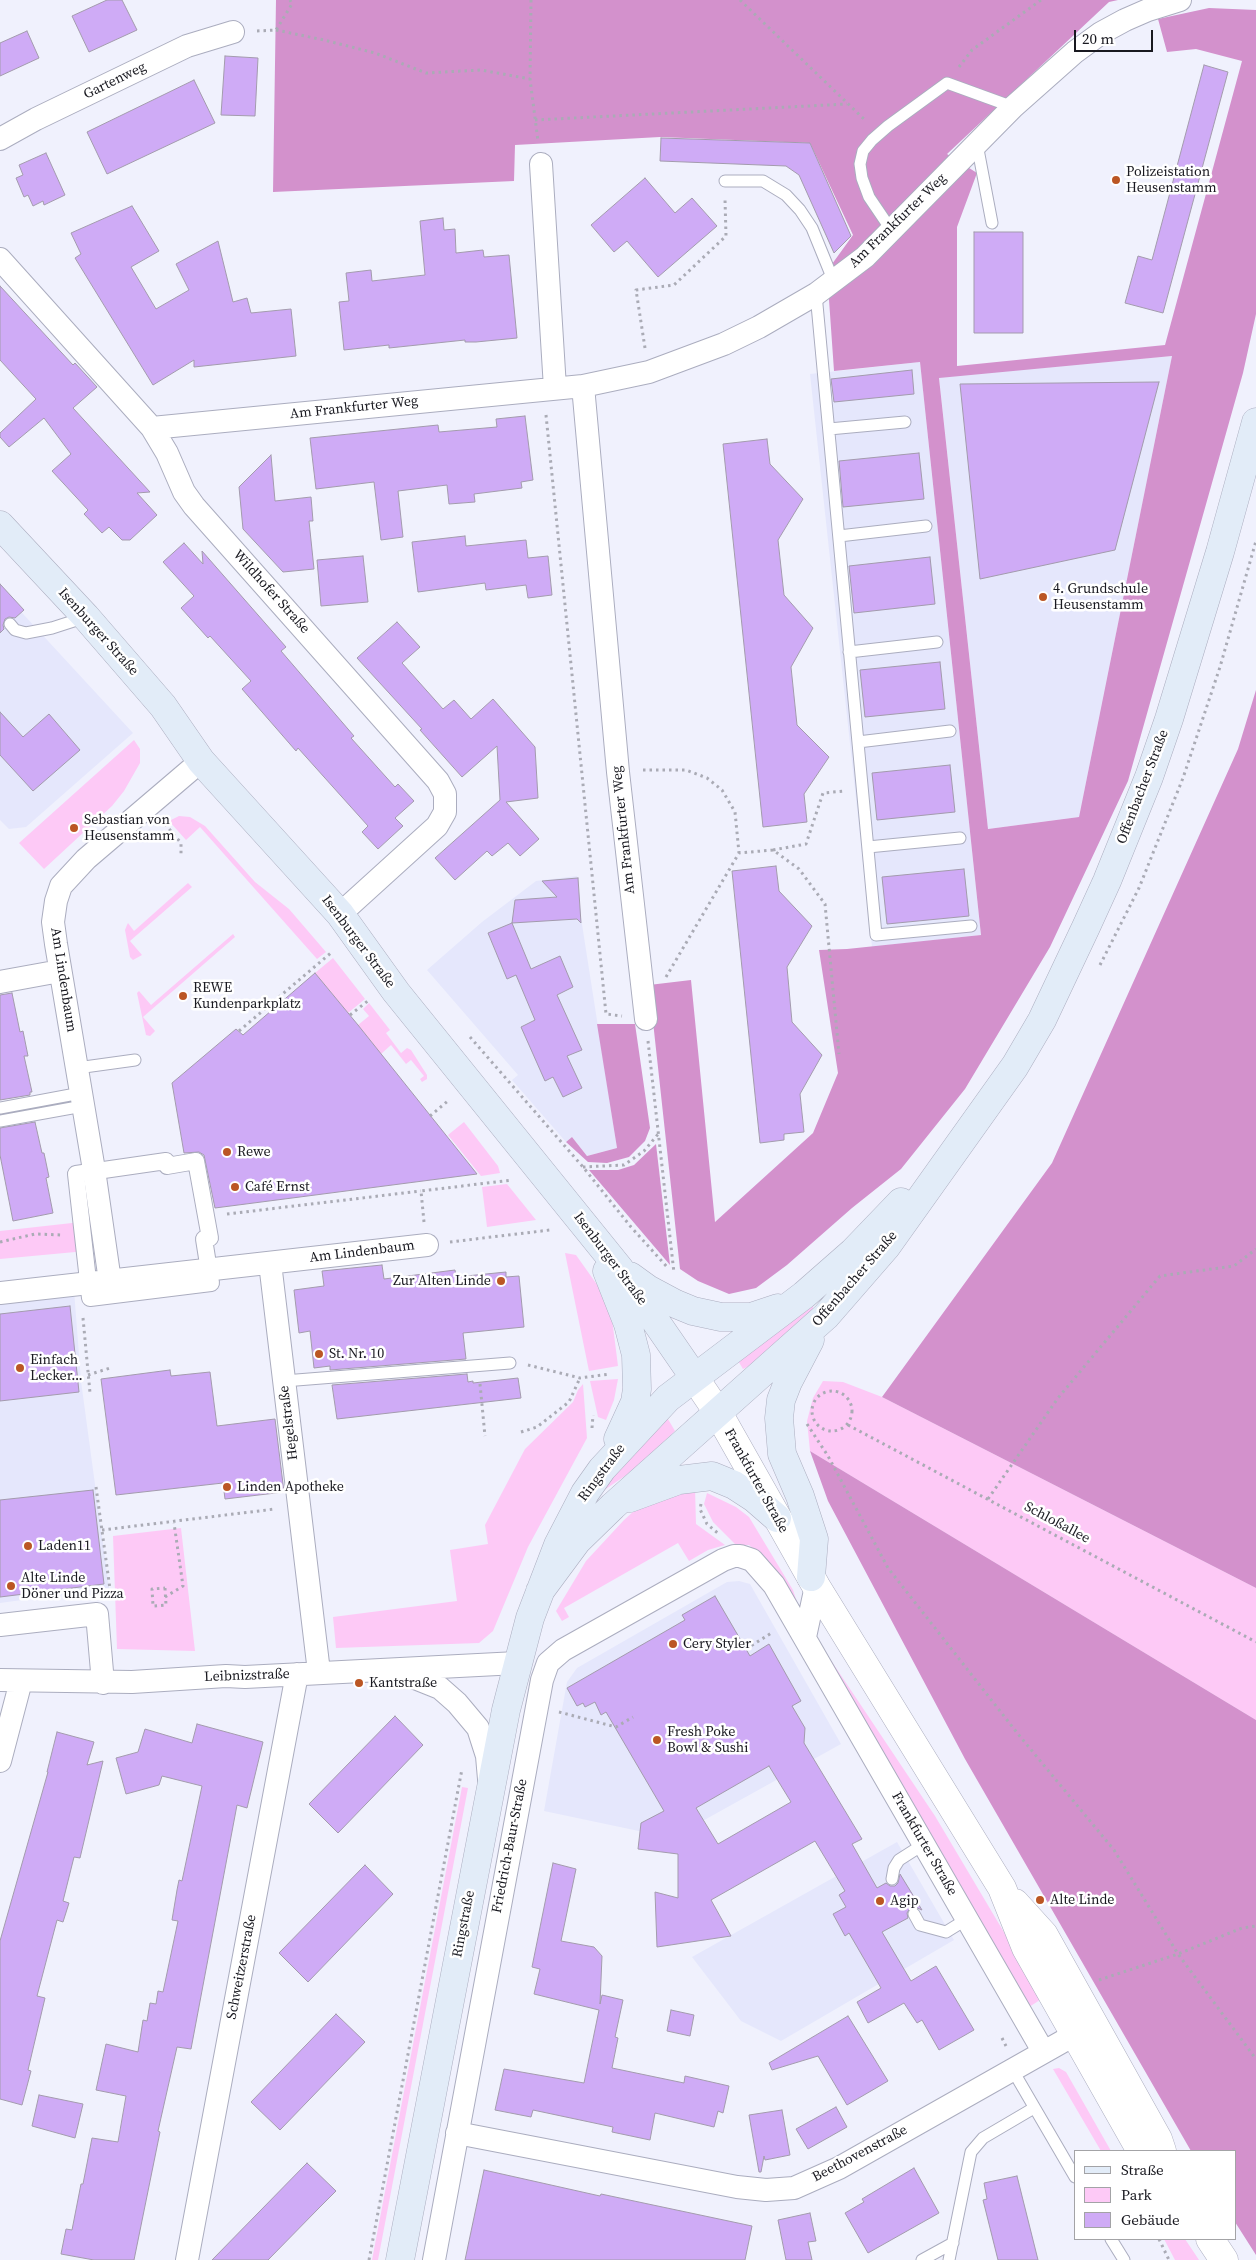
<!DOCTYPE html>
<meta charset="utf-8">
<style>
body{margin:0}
#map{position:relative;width:1256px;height:2260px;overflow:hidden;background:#f0f1fd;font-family:"Source Serif 4",serif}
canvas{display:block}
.legend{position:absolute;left:1074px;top:2150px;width:162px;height:90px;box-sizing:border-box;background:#fff;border:1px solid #a3a3a6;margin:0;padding:6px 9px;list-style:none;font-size:15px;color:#191920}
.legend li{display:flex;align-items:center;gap:10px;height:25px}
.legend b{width:25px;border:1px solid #a3a3a6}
.scale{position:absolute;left:1074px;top:30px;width:79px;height:22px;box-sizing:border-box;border:2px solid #191920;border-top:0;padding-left:6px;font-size:15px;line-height:18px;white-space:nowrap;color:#191920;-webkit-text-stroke:4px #fff;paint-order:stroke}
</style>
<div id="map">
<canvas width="1256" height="2260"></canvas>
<ul class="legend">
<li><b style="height:6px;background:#e2ecf8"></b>Straße</li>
<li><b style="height:14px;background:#fdc9f6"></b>Park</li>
<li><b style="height:14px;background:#cfabf6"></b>Gebäude</li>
</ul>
<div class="scale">20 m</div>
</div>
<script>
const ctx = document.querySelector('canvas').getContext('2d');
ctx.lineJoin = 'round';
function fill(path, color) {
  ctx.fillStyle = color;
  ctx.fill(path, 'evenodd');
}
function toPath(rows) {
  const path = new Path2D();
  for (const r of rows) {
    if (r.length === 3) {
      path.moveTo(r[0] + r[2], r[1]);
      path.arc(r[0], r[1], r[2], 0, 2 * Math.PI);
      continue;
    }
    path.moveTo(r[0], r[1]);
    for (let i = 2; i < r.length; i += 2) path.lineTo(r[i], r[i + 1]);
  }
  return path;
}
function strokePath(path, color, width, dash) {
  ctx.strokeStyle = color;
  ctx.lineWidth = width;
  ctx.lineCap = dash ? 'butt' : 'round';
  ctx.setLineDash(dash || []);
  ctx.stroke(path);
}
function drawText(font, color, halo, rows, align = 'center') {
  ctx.font = font + ' "Source Serif 4",serif';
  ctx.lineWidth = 5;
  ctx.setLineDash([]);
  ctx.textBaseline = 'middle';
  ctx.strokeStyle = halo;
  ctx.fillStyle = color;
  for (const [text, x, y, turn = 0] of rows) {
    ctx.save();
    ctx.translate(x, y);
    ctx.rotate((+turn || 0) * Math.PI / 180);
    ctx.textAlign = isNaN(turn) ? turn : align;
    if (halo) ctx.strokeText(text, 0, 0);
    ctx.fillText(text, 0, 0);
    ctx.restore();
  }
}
fill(toPath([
 [1172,356,1079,817,988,829,939,377],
 [920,362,981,935,872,947,810,374],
 [0,589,133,733,26,827,9,829,0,820],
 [577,876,581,918,617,1148,587,1156,572,1137,566,1142,512,1080,518,1075,427,970,482,922,536,881],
 [73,1277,81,1381,109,1588,0,1603,0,1285],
 [739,1581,750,1584,841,1744,672,1838,544,1811,567,1682,577,1668,727,1582],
 [897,1842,954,1940,781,2041,741,2021,692,1957]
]), '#e5e7fc');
fill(toPath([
 [134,740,140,749,140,763,124,791,112,806,44,869,19,843],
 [179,816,190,817,205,826,255,882,289,909,326,952,317,959,200,827,186,840,169,821],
 [188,883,192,887,130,941,142,955,133,960,130,957,125,930,127,925,128,923,134,931],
 [233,934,235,937,143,1017,155,1031,150,1036,146,1035,137,993,139,991,151,1005],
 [333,958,365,999,348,1013,315,973],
 [369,1003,390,1030,386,1033,401,1053,407,1048,411,1050,427,1075,427,1079,422,1082,420,1079,424,1076,411,1060,406,1064,391,1045,381,1054,358,1025,369,1016,363,1009],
 [464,1122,498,1166,500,1173,481,1176,448,1135],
 [507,1184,536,1220,487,1227,482,1187],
 [81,1222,86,1251,0,1259,0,1231],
 [565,1253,576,1255,598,1286,612,1319,618,1366,589,1371],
 [809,1306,813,1306,813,1309,797,1326,758,1362,743,1369,737,1359],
 [618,1379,614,1400,606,1420,598,1417,590,1381],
 [823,1381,843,1382,882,1397,1256,1588,1256,1720,810,1451,807,1421,813,1398],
 [583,1384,587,1438,528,1547,493,1631,479,1643,336,1648,333,1617,457,1601,450,1550,488,1544,485,1525,525,1449,573,1402,578,1390],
 [665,1414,675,1431,635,1469,603,1491,614,1464],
 [695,1488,696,1524,725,1545,708,1550,689,1561,678,1543,564,1608,569,1617,562,1621,556,1611,586,1561,624,1520,654,1493],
 [707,1493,736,1507,749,1517,793,1590,798,1605,764,1557,749,1545,736,1545,713,1522,704,1504],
 [181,1528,195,1651,117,1649,113,1536],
 [824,1650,935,1816,1043,1998,1026,2009],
 [462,1787,468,1788,378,2260,372,2260],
 [1059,2068,1066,2072,1111,2151,1101,2151,1053,2069],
 [1164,2239,1185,2239,1199,2260,1175,2260]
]), '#fdc9f6');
fill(toPath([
 [276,0,1118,0,1109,2,947,154,977,173,957,227,957,366,1165,345,1242,61,1196,49,1167,52,1158,19,1209,8,1256,10,1256,314,1243,373,1128,781,1050,947,965,1089,901,1169,852,1208,787,1265,756,1288,729,1294,698,1281,680,1269,649,985,691,980,715,1222,813,1133,838,1073,819,950,847,949,981,935,920,362,834,371,827,271,853,235,810,143,660,137,515,145,514,181,273,192],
 [1172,356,1079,817,988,829,939,378],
 [1256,690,1256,1588,882,1397,1052,1163,1238,749],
 [597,1024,635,1024,650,1128,645,1141,629,1157,607,1163,588,1162,566,1142,572,1137,587,1156,617,1148],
 [656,1144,670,1265,589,1170,618,1170,634,1165],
 [810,1451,1256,1720,1256,2255,1235,2222,1235,2151,1191,2151,965,1759,828,1501]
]), '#d391cc');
const building = toPath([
 [107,0,122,0,137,30,89,52,72,16,107,0],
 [27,31,39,58,0,76,0,43,27,31],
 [225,56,258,58,255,116,221,115,225,56],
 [1204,65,1228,72,1163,313,1125,303,1138,256,1152,260,1204,65],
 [194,80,215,123,107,174,87,132,194,80],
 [661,138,810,143,851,236,834,253,799,175,786,166,660,161,661,138],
 [46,153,65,195,44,205,43,201,33,206,28,195,24,197,16,178,23,175,19,165,46,153],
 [645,178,675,213,692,198,717,226,658,277,627,241,614,252,591,225,645,178],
 [132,206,159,251,131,267,156,309,189,290,176,264,218,241,233,302,247,298,251,313,291,309,296,356,194,367,194,360,153,385,75,258,81,254,71,233,132,206],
 [443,218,444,230,455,229,456,253,483,250,484,257,509,255,517,338,476,342,465,342,465,340,389,348,389,345,344,350,339,302,349,301,346,273,371,270,372,281,425,275,420,221,443,218],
 [974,232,1023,232,1023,333,974,333,974,232],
 [0,286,73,365,75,363,97,387,73,408,150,492,137,493,157,515,130,540,122,540,109,527,102,533,84,514,88,510,52,471,71,454,44,418,9,447,0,437,0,433,36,399,0,360,0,286],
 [912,370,914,394,834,402,831,379,912,370],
 [1159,382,1115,550,980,579,960,384,1159,382],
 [525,416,533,480,521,482,522,488,474,494,475,502,449,504,447,485,398,491,403,537,381,540,374,482,316,489,310,438,438,425,439,432,497,427,496,419,525,416],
 [767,439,770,464,803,499,778,540,784,595,813,628,791,667,797,725,829,757,804,794,807,822,763,827,723,444,767,439],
 [919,453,924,499,843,507,839,461,919,453],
 [271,455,275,501,311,497,313,521,309,521,314,569,283,572,243,529,239,487,271,455],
 [465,536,466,546,526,540,528,558,548,556,552,595,528,598,526,585,486,590,485,583,418,592,412,542,465,536],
 [184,543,203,564,202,551,286,647,281,651,354,736,351,738,395,787,398,784,414,801,395,818,403,826,378,849,362,832,368,826,298,748,296,751,242,689,251,681,210,636,208,638,181,608,194,596,163,562,184,543],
 [363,556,368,602,321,606,317,560,363,556],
 [930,557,935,604,854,613,849,566,930,557],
 [0,584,24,610,15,618,9,617,5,619,3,625,4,629,0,633,0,584],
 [397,622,420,647,402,663,443,709,454,700,471,719,493,699,535,747,538,798,506,802,539,839,520,856,508,843,492,856,487,851,455,880,435,858,500,800,497,746,462,777,420,730,422,729,357,658,397,622],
 [940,662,945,709,865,717,860,670,940,662],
 [0,712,23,737,49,714,80,750,33,791,0,755,0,712],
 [950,765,955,812,877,820,872,773,950,765],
 [776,866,779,891,812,926,787,967,792,1022,822,1055,800,1094,804,1132,784,1134,784,1140,760,1143,732,871,776,866],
 [964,869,969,916,887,924,882,877,964,869],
 [578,878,581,923,577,919,512,923,515,900,557,897,542,881,578,878],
 [512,923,531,969,560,956,573,987,557,995,582,1050,567,1056,582,1088,563,1097,553,1077,545,1081,521,1027,535,1020,516,975,507,979,488,933,512,923],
 [315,973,358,1025,477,1174,215,1208,204,1155,199,1152,184,1153,172,1083,236,1029,243,1035,315,973],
 [12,993,20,1032,23,1031,28,1056,24,1056,32,1092,30,1092,30,1095,0,1100,0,995,12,993],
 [35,1122,42,1153,44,1153,49,1177,46,1178,53,1213,13,1221,0,1155,0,1128,35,1122],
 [382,1265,384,1279,455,1270,456,1277,506,1272,506,1277,519,1276,524,1327,463,1333,466,1359,330,1370,330,1366,314,1368,310,1331,299,1333,294,1290,324,1286,322,1271,382,1265],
 [70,1306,79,1392,0,1401,0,1314,70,1306],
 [170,1370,171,1376,210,1372,217,1426,275,1419,284,1492,225,1499,223,1483,116,1495,101,1379,170,1370],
 [467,1374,468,1382,473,1381,473,1383,518,1378,521,1398,337,1419,332,1385,467,1374],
 [93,1490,104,1584,0,1597,0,1500,93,1490],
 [715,1596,750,1656,769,1644,801,1701,792,1706,805,1728,804,1743,862,1839,852,1844,877,1888,886,1883,890,1886,895,1886,898,1883,900,1874,922,1910,915,1907,910,1908,907,1913,908,1918,882,1932,911,1981,936,1966,974,2030,939,2050,922,2020,917,2023,904,2003,868,2023,857,2002,881,1988,849,1933,845,1936,833,1914,846,1907,839,1895,845,1891,815,1841,711,1900,731,1936,657,1947,655,1892,678,1898,678,1854,638,1849,641,1823,664,1811,606,1712,601,1715,595,1702,585,1707,583,1703,577,1706,567,1688,685,1620,682,1615,715,1596],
 [769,1766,791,1802,718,1844,696,1808,769,1766],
 [395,1716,423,1745,338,1833,309,1804,395,1716],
 [197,1724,263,1742,247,1808,237,1805,191,2049,177,2047,158,2131,160,2132,134,2260,94,2260,61,2254,66,2229,72,2230,81,2184,83,2184,92,2138,118,2142,126,2096,96,2090,106,2044,138,2052,143,2020,147,2021,150,2003,156,2004,158,1991,163,1992,178,1921,172,1920,177,1890,179,1880,182,1881,202,1786,162,1776,159,1785,126,1794,116,1758,138,1752,145,1729,192,1743,197,1724],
 [57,1732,94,1742,87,1765,103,1761,80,1858,74,1857,63,1901,69,1903,63,1922,57,1920,37,1996,45,1998,28,2070,31,2071,22,2105,0,2099,0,1941,48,1772,47,1772,57,1732],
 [553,1863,576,1869,561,1941,594,1947,602,1956,600,2004,602,1995,623,2000,615,2037,618,2038,612,2068,684,2083,685,2076,729,2086,723,2113,718,2111,714,2127,655,2113,650,2140,612,2132,613,2127,533,2110,531,2117,495,2110,504,2069,584,2083,599,2010,534,1994,540,1969,532,1967,553,1863],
 [365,1865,393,1894,308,1982,279,1953,365,1865],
 [671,2010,694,2015,690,2036,667,2031,671,2010],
 [336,2014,365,2042,280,2130,251,2102,336,2014],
 [848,2016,888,2081,847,2105,818,2056,772,2070,769,2063,848,2016],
 [39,2095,83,2104,75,2138,32,2126,39,2095],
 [836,2107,847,2127,808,2149,796,2129,836,2107],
 [782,2110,790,2155,765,2160,764,2156,761,2172,759,2172,749,2115,782,2110],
 [307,2163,336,2191,318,2209,268,2260,212,2260,307,2163],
 [914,2168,939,2213,868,2253,845,2213,864,2202,862,2199,914,2168],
 [484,2170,600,2196,601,2194,752,2226,745,2260,465,2260,484,2170],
 [1017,2176,1038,2260,998,2260,983,2200,987,2199,984,2183,1017,2176],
 [810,2213,816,2241,808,2242,812,2260,786,2260,778,2220,810,2213]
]);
fill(building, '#cfabf6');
strokePath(building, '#a39bad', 1);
const service = toPath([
 [977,144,992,223],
 [725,181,763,181,786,195,800,210,812,228,834,282],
 [892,231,869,197,862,178,860,164,863,151,872,140,888,126,947,83,1013,107],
 [816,294,876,935,971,926],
 [829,429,905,422],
 [839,536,926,526],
 [10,624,15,630,26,633,52,628,86,617],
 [849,652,937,642],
 [858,742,950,731],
 [868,847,960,838],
 [77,1068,135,1060],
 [0,1108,81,1093],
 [0,1121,83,1106],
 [284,1381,510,1363],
 [892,1879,894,1868,899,1860,924,1844],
 [914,1914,920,1925,946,1932,967,1919],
 [1012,2069,1075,2177],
 [1111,2239,1124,2260],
 [922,2260,953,2243],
 [949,2260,971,2152,983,2138,1034,2108]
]);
const pedestrian = toPath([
 [166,1161,167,1166,196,1161,210,1238,204,1239,211,1283,90,1298,76,1174,166,1161]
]);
const minor = toPath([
 [0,139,36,119,187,46,233,32],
 [541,164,555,388],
 [0,259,152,428,167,453,184,492,194,506,438,781,445,794,445,812,437,826,340,914],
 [583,386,618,772,646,1019],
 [152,428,583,386,649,372,724,344,759,327,816,294,865,257,1013,107,1075,52,1101,33,1125,20,1148,10,1180,0],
 [0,982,60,971],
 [270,1263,319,1672],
 [110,1281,94,1170,56,944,53,922,56,901,61,886,86,859,201,761],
 [0,1293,427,1245],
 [0,1625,97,1614,103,1683],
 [805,1637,816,1586],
 [400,1672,440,1688,457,1703,478,1728,487,1756,489,1779],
 [0,1680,132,1682,226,1676,245,1677,517,1663],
 [0,1761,21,1681],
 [457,2133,737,2187,766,2190,794,2188,839,2168,1090,2026],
 [187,2260,297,1674],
 [434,2260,542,1680,548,1663,563,1650,723,1560,734,1556,740,1556,752,1560,774,1585,1043,2051]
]);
const tertiary = toPath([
 [694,1377,717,1411,816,1586,1002,1888,1026,1948,1141,2151],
 [1015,1903,1044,1935,1158,2139,1162,2151],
 [1210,2239,1224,2260]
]);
const secondary = toPath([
 [0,525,86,617,163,706,201,761,340,914,396,992,619,1268,694,1377],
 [607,1271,628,1324,636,1355,637,1389,635,1402,618,1439],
 [630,1276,648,1289,676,1304,693,1311,721,1317,751,1317,778,1308],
 [810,1340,788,1382,781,1400,779,1418,782,1454,800,1496,814,1539,811,1577],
 [630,1498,679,1480,712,1476,734,1485,754,1498,777,1518],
 [540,1591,577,1541,613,1506,826,1316,886,1247,1015,1066,1042,1020,1086,927,1107,881,1149,777,1169,719,1220,552,1256,422],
 [400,2260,506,1710,530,1618,558,1545,585,1493,602,1469,668,1398,804,1295,853,1252,901,1202]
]);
strokePath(service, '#abadbf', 13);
strokePath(pedestrian, '#abadbf', 18);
strokePath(minor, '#abadbf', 24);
strokePath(tertiary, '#abadbf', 29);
strokePath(secondary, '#abadbf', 29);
strokePath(toPath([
 [531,0,530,79,538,141],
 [740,0,866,121],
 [276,30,324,40,375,53,426,73,481,70,530,79],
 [257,31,276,30,292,4,290,0],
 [959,67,972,50,1041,0],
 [535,120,847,104],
 [645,348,636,290,674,285,726,236,725,199],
 [546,415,606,1014,622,1016],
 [643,770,686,770,707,778,722,790,735,812,739,853],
 [165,824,181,843,181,855],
 [773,850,806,844,823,793,845,791],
 [1100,965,1139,888,1183,778,1220,667,1256,541],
 [666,977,739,853,773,850,799,869,825,904,839,1054],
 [350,1015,369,1000],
 [239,1031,332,952],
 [470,1037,583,1167,631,1227,668,1268],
 [648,1041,674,1273],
 [430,1116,449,1100],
 [583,1167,624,1165,644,1151,659,1133],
 [227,1214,421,1191],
 [424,1222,421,1191,512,1180],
 [0,1242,35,1234,61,1235],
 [450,1242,550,1230],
 [83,1318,90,1393],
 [528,1365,580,1378,610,1374],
 [88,1375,110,1368],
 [480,1384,485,1436],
 [832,1411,20],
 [807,1424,828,1456,888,1568,1018,1734,1114,1850,1178,1954,1256,2059],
 [848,1425,1256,1642],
 [592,1428,593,1415],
 [521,1432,537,1427,569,1402,580,1378],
 [96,1487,110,1589,108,1593],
 [988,1499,1058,1398,1160,1276,1234,1266,1256,1249],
 [701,1504,700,1509,707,1524,720,1535],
 [102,1530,275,1509],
 [165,1588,166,1605,153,1606,152,1589,165,1588],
 [165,1597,183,1586,174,1523],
 [746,1649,773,1632],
 [559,1712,616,1727,633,1717],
 [1099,1980,1178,1954,1242,1928,1256,1926],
 [1002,2038,1006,2046],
 [1159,2239,1169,2260],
 [369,2260,462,1769]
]), '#aaabb5', 3, [2.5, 4]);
strokePath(service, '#fff', 11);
strokePath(pedestrian, '#fff', 16);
strokePath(minor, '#fff', 22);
strokePath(tertiary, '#fff', 28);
strokePath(secondary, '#e2ecf8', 28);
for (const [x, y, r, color] of [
 [1116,180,5,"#bb5624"],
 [1043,597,5,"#bb5624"],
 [74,828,5,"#bb5624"],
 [183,996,5,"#bb5624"],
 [227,1152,5,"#bb5624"],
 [235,1187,5,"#bb5624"],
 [501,1281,5,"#bb5624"],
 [319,1354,5,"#bb5624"],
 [20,1368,5,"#bb5624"],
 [227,1487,5,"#bb5624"],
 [28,1546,5,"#bb5624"],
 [11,1586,5,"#bb5624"],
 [673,1644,5,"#bb5624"],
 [359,1683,5,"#bb5624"],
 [657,1740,5,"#bb5624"],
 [1040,1900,5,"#bb5624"],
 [880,1901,5,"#bb5624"]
]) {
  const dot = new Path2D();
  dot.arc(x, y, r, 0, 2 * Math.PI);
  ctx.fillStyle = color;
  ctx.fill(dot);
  strokePath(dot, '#fff', 2);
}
drawText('14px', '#191920', '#fff', [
 ["Gartenweg",115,81,-26],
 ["Am Frankfurter Weg",898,221,-44],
 ["Am Frankfurter Weg",354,408,-6],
 ["Wildhofer Straße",271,592,48],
 ["Isenburger Straße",98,632,48],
 ["Offenbacher Straße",1143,787,-69],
 ["Am Frankfurter Weg",624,830,-96],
 ["Isenburger Straße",358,942,53],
 ["Am Lindenbaum",63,980,81],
 ["Am Lindenbaum",362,1252,-7],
 ["Isenburger Straße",610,1259,53],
 ["Offenbacher Straße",855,1279,-49],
 ["Hegelstraße",289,1423,-97],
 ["Ringstraße",602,1473,-53],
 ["Frankfurter Straße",756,1481,61],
 ["Schloßallee",1057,1523,28],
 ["Leibnizstraße",247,1676,-2],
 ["Frankfurter Straße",924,1844,60],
 ["Friedrich-Baur-Straße",510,1846,-79],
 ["Ringstraße",464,1924,-79],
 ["Schweitzerstraße",242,1967,-79],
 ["Beethovenstraße",860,2154,-28]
]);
drawText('14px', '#191920', '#fff', [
 ["Polizeistation",1126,172],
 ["Heusenstamm",1126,188],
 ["4. Grundschule",1053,589],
 ["Heusenstamm",1053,605],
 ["Sebastian von",84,820],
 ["Heusenstamm",84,836],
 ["REWE",193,988],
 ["Kundenparkplatz",193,1004],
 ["Rewe",237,1152],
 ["Café Ernst",245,1187],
 ["Zur Alten Linde",491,1281,"right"],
 ["St. Nr. 10",329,1354],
 ["Einfach",30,1360],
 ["Lecker...",30,1376],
 ["Linden Apotheke",237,1487],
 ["Laden11",38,1546],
 ["Alte Linde",21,1578],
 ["Döner und Pizza",21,1594],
 ["Cery Styler",683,1644],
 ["Kantstraße",369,1683],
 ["Fresh Poke",667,1732],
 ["Bowl & Sushi",667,1748],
 ["Alte Linde",1050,1900],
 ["Agip",890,1901]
], 'left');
</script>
